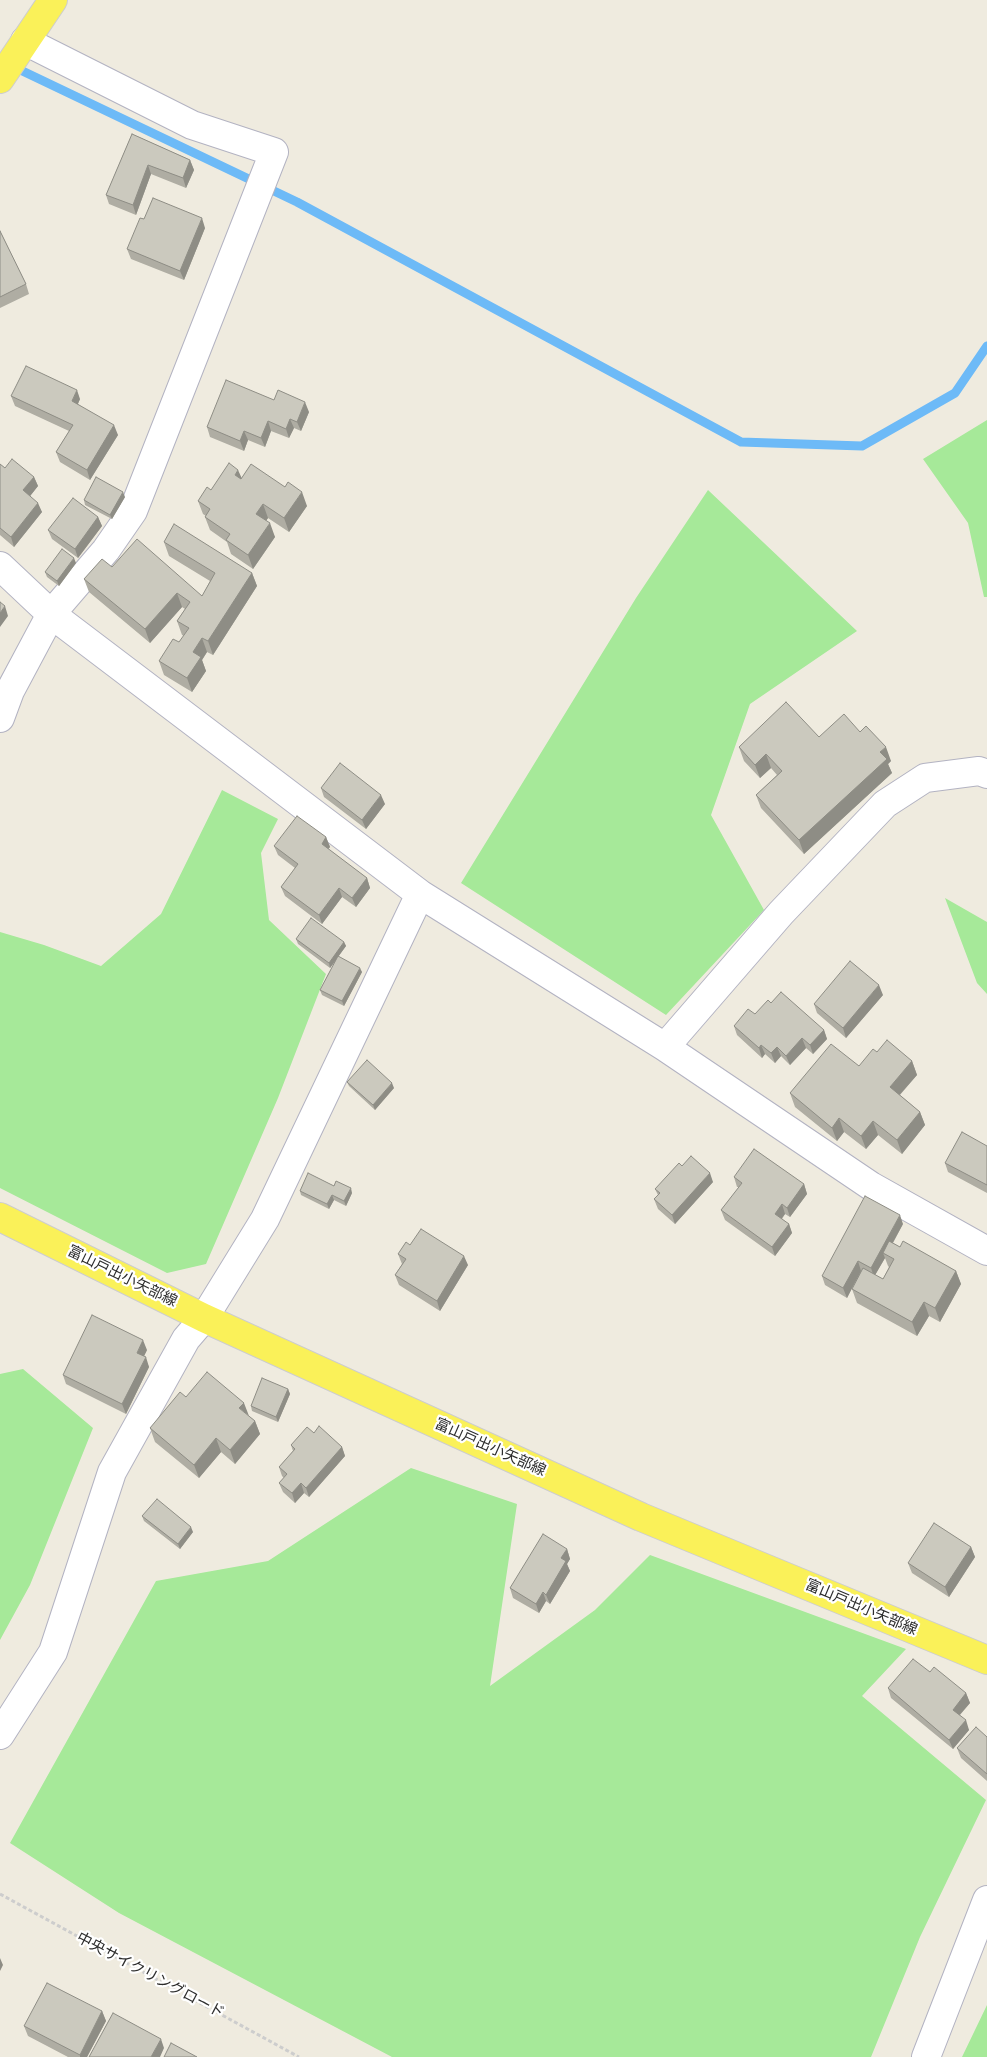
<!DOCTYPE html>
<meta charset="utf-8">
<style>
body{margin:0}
canvas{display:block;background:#efebdf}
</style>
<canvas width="987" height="2057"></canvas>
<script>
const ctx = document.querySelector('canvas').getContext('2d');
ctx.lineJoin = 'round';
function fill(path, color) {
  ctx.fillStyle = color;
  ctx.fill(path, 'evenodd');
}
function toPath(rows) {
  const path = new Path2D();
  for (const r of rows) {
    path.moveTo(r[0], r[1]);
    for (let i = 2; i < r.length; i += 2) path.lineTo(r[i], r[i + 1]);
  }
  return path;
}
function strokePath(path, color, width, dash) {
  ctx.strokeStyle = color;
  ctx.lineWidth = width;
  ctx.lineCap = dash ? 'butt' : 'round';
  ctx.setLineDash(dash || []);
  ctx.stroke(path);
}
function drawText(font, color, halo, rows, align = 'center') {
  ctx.font = font + ' "Sofia Sans Condensed","Noto Sans JP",sans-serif';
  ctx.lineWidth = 4.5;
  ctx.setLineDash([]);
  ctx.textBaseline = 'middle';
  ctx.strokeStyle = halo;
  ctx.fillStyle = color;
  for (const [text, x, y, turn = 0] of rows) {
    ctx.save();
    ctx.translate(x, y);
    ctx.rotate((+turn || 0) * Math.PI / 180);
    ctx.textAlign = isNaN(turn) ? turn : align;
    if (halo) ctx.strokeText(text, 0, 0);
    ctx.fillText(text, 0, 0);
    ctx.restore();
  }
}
fill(toPath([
 [987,420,987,597,984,597,968,523,923,459],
 [708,490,857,631,750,704,711,815,764,910,666,1015,461,883,636,598],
 [222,790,278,819,261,853,269,920,326,974,278,1098,206,1264,167,1273,0,1188,0,932,44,945,101,966,161,914],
 [945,898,987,922,987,994,977,983],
 [23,1369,93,1428,30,1585,0,1640,0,1374],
 [411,1468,517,1504,490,1686,595,1610,650,1555,906,1649,862,1696,986,1800,920,1937,871,2057,392,2057,119,1913,10,1843,156,1581,268,1561],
 [987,2003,987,2057,962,2057,987,2005]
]), '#a6e999');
strokePath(toPath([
 [12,66,297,202,741,442,862,446,955,393,987,346]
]), '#6dbaf7', 9);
const minor = toPath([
 [0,566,51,614,420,894,665,1047,871,1186,987,1251],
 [0,718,10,691,51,614,106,550,133,511,274,152,192,125,25,41],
 [665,1047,781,913,885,804,925,778,979,771,987,774],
 [0,1735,53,1652,112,1472,186,1339,204,1318,265,1219,420,894],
 [926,2057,987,1900]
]);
const primary = toPath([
 [0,79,53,0],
 [0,1217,204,1318,641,1517,987,1660]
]);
strokePath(minor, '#b3b3c2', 30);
strokePath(primary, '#cdcdcd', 30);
strokePath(toPath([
 [0,1894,299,2057]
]), '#cdcdcd', 3, [4, 2.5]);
strokePath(minor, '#fff', 28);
strokePath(primary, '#faf159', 28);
fill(toPath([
 [132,134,190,160,194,170,186,188,151,174,136,215,109,204,106,195],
 [144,219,205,228,184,280,131,259,127,249],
 [0,231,26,284,29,294,0,308],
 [11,396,80,399,78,404,118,435,90,480,60,462,56,452,69,431,15,406],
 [274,400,309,412,301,431,294,428,289,438,271,431,265,447,248,440,244,451,210,437,207,427],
 [0,464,5,468,34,477,38,486,30,496,42,512,14,547,0,535],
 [242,478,307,506,289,532,268,518,266,521,275,537,253,569,231,554,227,542,210,530,205,517,206,516,203,514,198,501,211,490],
 [125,497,112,519,85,505,84,500],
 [98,517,102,526,78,558,52,539,48,530],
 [164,542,252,573,257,586,213,655,207,652,202,660,206,671,192,692,164,675,159,661,179,642,184,636,182,635,177,621,185,609,182,607,150,643,89,592,84,579,112,567,202,596,210,581,169,556],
 [76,563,59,586,47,577,45,572],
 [860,732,891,761,888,764,892,773,804,854,761,808,756,795,777,775,771,768,760,778,744,761,739,747],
 [321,788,385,804,366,829,324,797],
 [326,837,330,847,328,849,367,878,370,888,356,907,342,897,322,924,285,896,281,887,295,868,278,855,274,846],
 [296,939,344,942,346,946,338,957,362,972,344,1006,322,995,320,990,335,962,330,968,298,944],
 [883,995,846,1038,817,1013,814,1004],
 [771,1003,824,1030,827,1039,813,1054,806,1048,790,1065,781,1056,775,1063,765,1054,762,1058,737,1035,734,1026,755,1014],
 [877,1052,912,1061,917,1075,900,1095,920,1112,925,1125,902,1154,878,1135,866,1149,844,1132,837,1141,795,1107,790,1093,859,1066],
 [347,1082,394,1088,375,1110,349,1086],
 [987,1146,987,1193,948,1172,945,1163],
 [682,1166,713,1182,675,1224,658,1209,654,1199,658,1195,655,1189],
 [734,1177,804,1184,807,1194,790,1217,785,1214,782,1219,789,1224,792,1233,775,1256,725,1220,721,1210,739,1187,737,1187],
 [334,1186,352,1193,346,1206,334,1200,329,1209,301,1195,300,1191],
 [903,1224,893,1243,900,1247,956,1271,961,1284,940,1322,929,1316,917,1336,857,1303,852,1289,857,1278,847,1298,825,1285,822,1276],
 [885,1258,888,1266,889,1267,883,1279,875,1275],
 [410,1245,468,1265,440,1311,399,1285,395,1275,402,1264,398,1254],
 [147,1350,144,1356,149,1367,126,1414,66,1384,63,1375],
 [288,1389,290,1394,278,1422,252,1411,251,1406],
 [186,1397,249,1416,255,1421,260,1434,235,1464,221,1452,199,1478,155,1442,150,1428],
 [314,1433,342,1447,345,1456,309,1497,304,1493,295,1503,283,1492,279,1483,284,1478,282,1476,279,1467,293,1451,291,1445],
 [142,1516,193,1532,180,1549,144,1521],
 [971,1547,975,1557,949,1597,912,1573,908,1563],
 [567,1549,570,1559,567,1564,570,1571,550,1604,546,1601,539,1613,513,1598,510,1588],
 [930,1672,966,1693,970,1703,960,1715,969,1730,953,1749,891,1698,888,1688],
 [987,1737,987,1781,961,1758,957,1748],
 [102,2011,106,2021,87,2057,68,2057,28,2036,24,2026]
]), '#afada3');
fill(toPath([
 [190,160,194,170,186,188,183,178],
 [148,165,151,174,136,215,133,205],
 [202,218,205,228,184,280,180,271],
 [77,390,80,399,75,410,72,401],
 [305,402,309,412,301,431,297,422],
 [290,419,294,428,289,438,286,429],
 [268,421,271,431,265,447,261,438],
 [114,425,118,435,90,480,87,470],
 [244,431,248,440,244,451,240,441],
 [238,470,244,483,235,475],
 [34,477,38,486,27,500,23,490],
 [123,492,125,497,112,519,110,515],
 [302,492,307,506,289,532,284,518],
 [38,503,42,512,14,547,11,537],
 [263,504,268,518,261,528,256,514],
 [98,517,102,526,78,558,75,549],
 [270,523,275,537,253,569,248,555],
 [74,558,76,563,59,586,57,581],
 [252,573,257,586,213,655,208,641],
 [177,593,182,607,150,643,145,629],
 [5,606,8,616,0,627,0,613],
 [202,638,207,652,202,660,206,671,192,692,187,678,193,652],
 [886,747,891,761,888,764,892,773,804,854,799,840,880,752],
 [766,754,771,768,760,778,755,765],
 [381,795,385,804,366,829,362,820],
 [326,837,330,847,325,853,322,844],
 [367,878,370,888,356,907,352,898],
 [339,888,342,897,322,924,319,915],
 [344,942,346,946,330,968,329,963],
 [360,968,362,972,344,1006,342,1001],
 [879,985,883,995,846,1038,843,1028],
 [824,1030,827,1039,813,1054,810,1045],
 [802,1038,806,1048,790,1065,786,1056],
 [761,1045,765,1054,762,1058,759,1048],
 [777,1047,781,1056,775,1063,771,1053],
 [912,1061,917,1075,895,1100,890,1087],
 [392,1083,394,1088,375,1110,373,1105],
 [920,1112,925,1125,902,1154,897,1140],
 [839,1118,844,1132,837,1141,832,1128],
 [873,1121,878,1135,866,1149,861,1136],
 [710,1173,713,1182,675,1224,672,1215],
 [804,1184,807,1194,790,1217,787,1208],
 [351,1188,352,1193,346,1206,344,1201],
 [332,1195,334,1200,329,1209,327,1204],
 [782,1204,785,1214,778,1223,775,1214],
 [900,1215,903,1224,886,1255,883,1253,885,1258,874,1277,871,1268],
 [789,1224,792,1233,775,1256,772,1247],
 [464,1256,468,1265,440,1311,437,1301],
 [858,1261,861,1271,847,1298,843,1288],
 [956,1271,961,1284,940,1322,935,1308],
 [924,1302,929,1316,917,1336,912,1322],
 [143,1340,147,1350,141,1362,137,1353],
 [146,1357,149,1367,126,1414,122,1404],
 [288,1389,290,1394,278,1422,276,1417],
 [244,1403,249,1416,239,1408],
 [255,1421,260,1434,235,1464,230,1450],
 [216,1438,221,1452,199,1478,194,1465],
 [342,1447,345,1456,309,1497,306,1488],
 [301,1483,304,1493,295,1503,292,1493],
 [191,1527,193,1532,180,1549,178,1544],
 [971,1547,975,1557,949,1597,945,1587],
 [567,1549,570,1559,567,1564,570,1571,550,1604,546,1595,561,1558],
 [543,1592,546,1601,539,1613,536,1604],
 [966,1693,970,1703,956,1719,953,1710],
 [966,1720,969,1730,953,1749,949,1740],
 [0,1958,3,1965,0,1971],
 [102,2011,106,2021,87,2057,80,2057,80,2055],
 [161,2039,164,2048,160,2057,151,2057]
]), '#8e8d85');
const building = toPath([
 [132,134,190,160,183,178,148,165,133,205,106,195,132,134],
 [153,198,202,218,180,271,127,249,140,218,144,219,153,198],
 [0,231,26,284,0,297,0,231],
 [26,366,77,390,72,401,114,425,87,470,56,452,73,425,11,396,26,366],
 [226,380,274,400,278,390,305,402,297,422,290,419,286,429,268,421,261,438,244,431,240,441,207,427,226,380],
 [12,459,34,477,23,490,38,503,11,537,0,528,0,464,5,468,12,459],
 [229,463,238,470,235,475,241,479,251,464,285,487,288,482,302,492,284,518,263,504,256,514,270,523,248,555,226,540,230,534,205,517,210,509,198,501,207,487,211,490,229,463],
 [96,477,123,492,110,515,84,500,96,477],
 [73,498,98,517,75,549,48,530,73,498],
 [174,524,252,573,208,641,202,638,193,652,201,657,187,678,159,661,173,639,179,642,189,628,177,621,190,602,177,593,145,629,84,579,102,559,112,567,137,539,202,596,215,573,164,542,174,524],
 [62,549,74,558,57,581,45,572,62,549],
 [0,602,5,606,0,613,0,602],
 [786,702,819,737,844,714,860,732,866,726,886,747,880,752,887,759,799,840,756,795,782,771,766,754,755,765,739,747,786,702],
 [340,763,381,795,362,820,321,788,340,763],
 [297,816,326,837,322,844,367,878,352,898,339,888,319,915,281,887,298,864,274,846,297,816],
 [311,918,344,942,329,963,296,939,311,918],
 [338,956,360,968,342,1001,320,990,338,956],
 [850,961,879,985,843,1028,814,1004,850,961],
 [781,992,824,1030,810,1045,802,1038,786,1056,777,1047,771,1053,761,1045,759,1048,734,1026,748,1009,755,1014,768,1000,771,1003,781,992],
 [887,1040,912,1061,890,1087,920,1112,897,1140,873,1121,861,1136,839,1118,832,1128,790,1093,831,1044,859,1066,873,1049,877,1052,887,1040],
 [367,1060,392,1083,373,1105,347,1082,367,1060],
 [962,1132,987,1146,987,1185,945,1163,962,1132],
 [754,1149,804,1184,787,1208,782,1204,775,1214,789,1224,772,1247,721,1210,742,1183,734,1177,754,1149],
 [691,1156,710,1173,672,1215,654,1199,660,1193,655,1189,679,1163,682,1166,691,1156],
 [308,1173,334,1186,336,1181,351,1188,344,1201,332,1195,327,1204,300,1191,308,1173],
 [865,1196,900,1215,871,1268,858,1261,843,1288,822,1276,865,1196],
 [421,1229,464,1256,437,1301,395,1275,406,1259,398,1254,406,1242,410,1245,421,1229],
 [889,1241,900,1247,903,1241,956,1271,935,1308,924,1302,912,1322,852,1289,863,1268,883,1279,894,1259,883,1253,889,1241],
 [92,1315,143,1340,137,1353,146,1357,122,1404,63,1375,92,1315],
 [207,1372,244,1403,239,1408,255,1421,230,1450,216,1438,194,1465,150,1428,180,1392,186,1397,207,1372],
 [262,1378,288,1389,276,1417,251,1406,262,1378],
 [319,1426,342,1447,306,1488,301,1483,292,1493,279,1483,287,1474,279,1467,295,1449,291,1445,307,1427,314,1433,319,1426],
 [157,1499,191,1527,178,1544,142,1516,157,1499],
 [934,1523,971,1547,945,1587,908,1563,934,1523],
 [543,1534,567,1549,561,1558,566,1561,546,1595,543,1592,536,1604,510,1588,543,1534],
 [913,1659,930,1672,934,1667,966,1693,953,1710,966,1720,949,1740,888,1688,913,1659],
 [976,1727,987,1737,987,1774,957,1748,976,1727],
 [47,1983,102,2011,80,2055,24,2026,47,1983],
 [113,2013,161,2039,151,2057,89,2057,113,2013],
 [171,2043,197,2057,164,2057,171,2043]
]);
fill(building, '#cbc9be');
strokePath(building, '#8e8d85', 1);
drawText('15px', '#2d2d2d', '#fff', [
 ["富山戸出小矢部線",122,1277,26],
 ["富山戸出小矢部線",490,1448,24],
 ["富山戸出小矢部線",861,1608,23],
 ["中央サイクリングロード",150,1976,28]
]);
</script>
